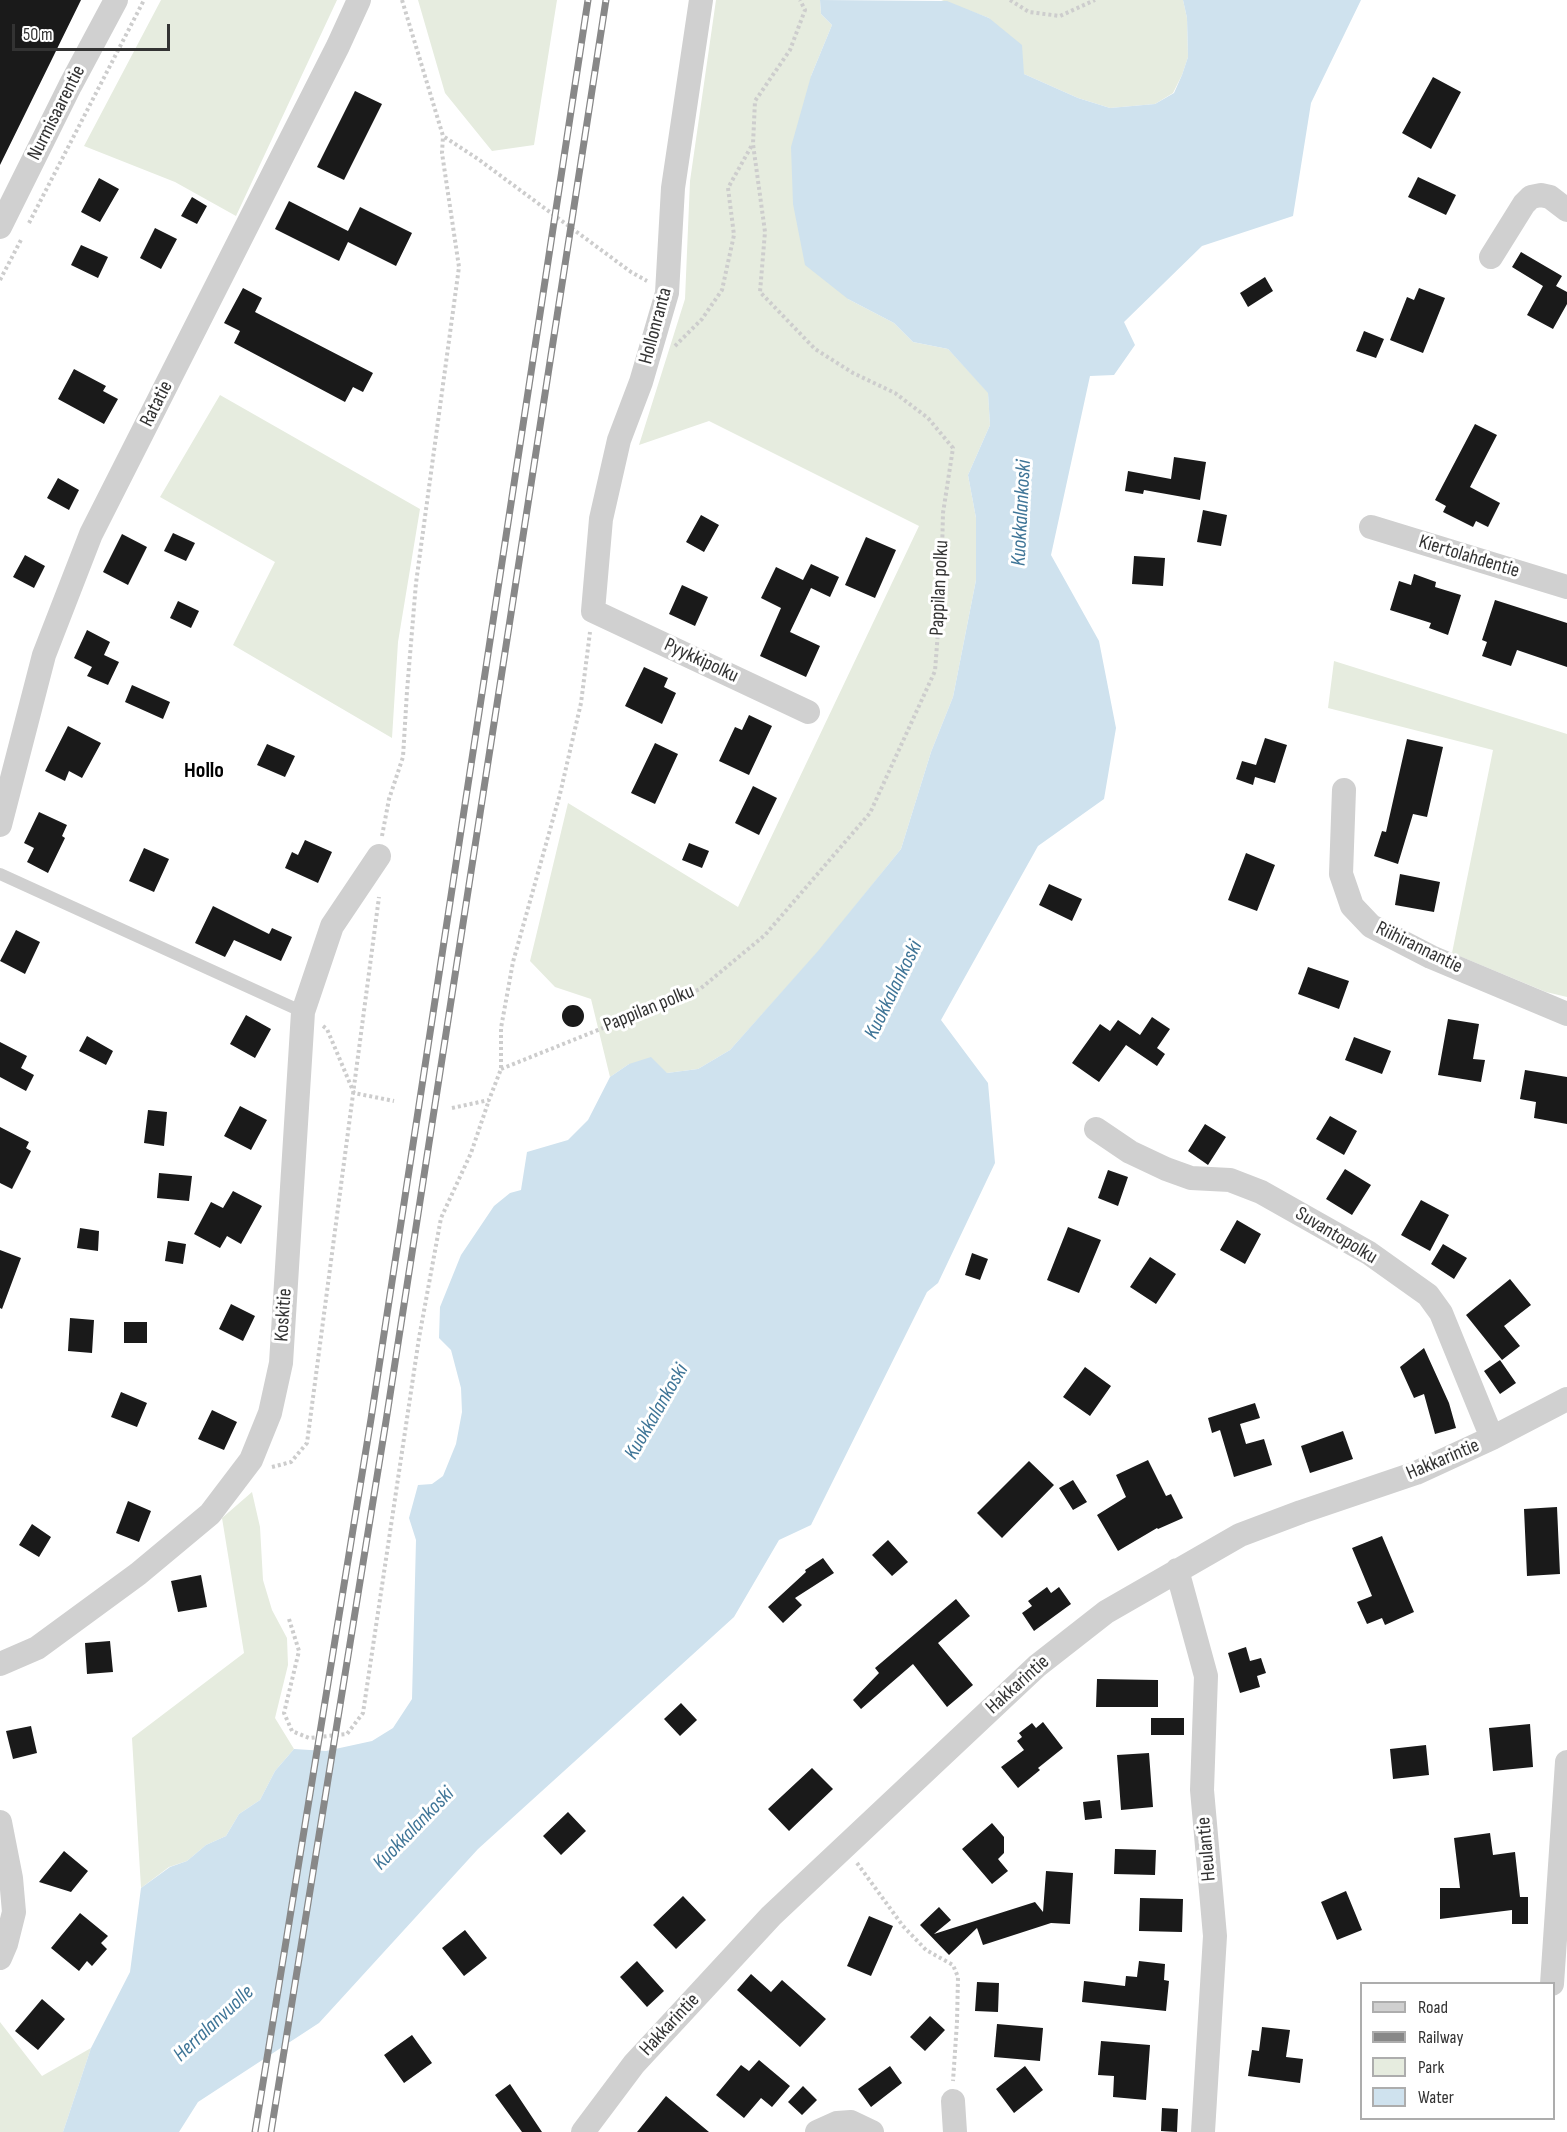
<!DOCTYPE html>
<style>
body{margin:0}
#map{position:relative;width:1567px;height:2132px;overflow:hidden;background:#fff;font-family:"Sofia Sans Condensed",sans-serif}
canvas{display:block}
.legend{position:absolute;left:1360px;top:1982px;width:195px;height:138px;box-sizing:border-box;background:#fff;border:2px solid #adadad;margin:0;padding:8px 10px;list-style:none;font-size:18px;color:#333}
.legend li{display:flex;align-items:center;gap:12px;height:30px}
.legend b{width:30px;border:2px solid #adadad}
.scale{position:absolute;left:12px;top:24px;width:158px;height:27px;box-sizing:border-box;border:3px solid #333;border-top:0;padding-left:8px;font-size:18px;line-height:21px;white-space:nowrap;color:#333;-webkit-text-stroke:4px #fff;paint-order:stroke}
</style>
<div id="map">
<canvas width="1567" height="2132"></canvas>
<ul class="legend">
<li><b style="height:8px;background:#d0d0d0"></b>Road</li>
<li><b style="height:8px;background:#888"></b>Railway</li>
<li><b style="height:16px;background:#e6ecdf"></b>Park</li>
<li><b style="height:16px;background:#cfe2ee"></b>Water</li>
</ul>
<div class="scale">50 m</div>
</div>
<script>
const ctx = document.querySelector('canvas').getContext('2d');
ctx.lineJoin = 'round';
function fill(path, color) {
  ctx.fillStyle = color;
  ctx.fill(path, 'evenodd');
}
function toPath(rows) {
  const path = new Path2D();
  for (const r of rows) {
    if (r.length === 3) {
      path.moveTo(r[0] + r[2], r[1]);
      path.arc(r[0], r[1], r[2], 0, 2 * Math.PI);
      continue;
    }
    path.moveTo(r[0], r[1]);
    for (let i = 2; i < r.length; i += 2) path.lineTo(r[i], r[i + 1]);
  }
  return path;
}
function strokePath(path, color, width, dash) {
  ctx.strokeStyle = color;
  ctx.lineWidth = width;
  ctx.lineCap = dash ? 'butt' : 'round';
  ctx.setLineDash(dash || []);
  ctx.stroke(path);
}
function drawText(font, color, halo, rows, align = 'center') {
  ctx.font = font + ' "Sofia Sans Condensed",sans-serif';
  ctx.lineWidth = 6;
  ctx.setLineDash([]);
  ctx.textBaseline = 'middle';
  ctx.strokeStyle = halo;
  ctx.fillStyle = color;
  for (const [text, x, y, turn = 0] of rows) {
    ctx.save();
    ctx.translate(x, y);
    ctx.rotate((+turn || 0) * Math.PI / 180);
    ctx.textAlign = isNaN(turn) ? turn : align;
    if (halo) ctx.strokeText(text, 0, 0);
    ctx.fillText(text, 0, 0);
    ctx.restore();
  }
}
fill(toPath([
 [161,0,337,0,236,216,175,182,84,146],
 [418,0,557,0,534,145,492,151,445,93],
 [716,0,820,0,821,14,832,25,811,76,848,299,894,323,913,342,948,349,988,392,990,425,968,475,976,518,976,580,953,697,931,752,901,849,819,951,730,1050,698,1069,667,1073,629,1064,610,1077,591,999,555,987,530,961,568,803,738,907,919,526,709,421,639,445,685,299,690,181],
 [941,0,1183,0,1187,18,1188,57,1182,75,1173,93,1155,104,1110,108,1078,98,1024,74,989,18],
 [220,395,420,509,398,642,392,738,233,645,275,562,160,497],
 [1334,661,1567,734,1567,997,1546,992,1452,953,1493,750,1328,708],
 [252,1492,260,1527,263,1580,272,1610,287,1638,288,1665,275,1718,294,1749,275,1771,260,1800,239,1814,226,1836,206,1845,187,1861,169,1867,141,1888,132,1738,244,1653,222,1518],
 [0,2022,42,2076,91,2048,63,2132,0,2132]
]), '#e6ecdf');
fill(toPath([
 [820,0,947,1,989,18,1022,45,1024,74,1078,98,1110,108,1155,104,1174,93,1182,75,1188,57,1187,18,1183,0,1361,0,1311,103,1293,216,1202,246,1124,322,1135,345,1114,375,1090,376,1051,555,1099,641,1116,728,1104,799,1038,846,941,1020,988,1083,995,1163,938,1283,927,1292,811,1525,779,1540,734,1617,478,1849,319,2023,198,2102,179,2132,63,2132,91,2048,130,1972,141,1888,170,1867,187,1861,206,1845,226,1836,239,1814,260,1800,275,1771,294,1749,326,1751,372,1741,393,1728,412,1699,416,1540,409,1518,418,1485,432,1484,443,1476,456,1444,462,1412,461,1388,451,1350,439,1338,440,1307,461,1255,494,1206,510,1193,521,1190,527,1152,568,1140,588,1120,610,1077,629,1064,651,1057,667,1073,698,1069,730,1050,818,951,901,849,931,752,953,697,976,580,976,518,968,475,990,425,988,393,948,349,913,342,894,323,848,299,805,265,793,204,791,147,811,76,832,25,821,14]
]), '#cfe2ee');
fill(toPath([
 [0,0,81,0,0,165],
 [1433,77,1461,92,1431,149,1402,133],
 [355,91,382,104,344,180,317,167],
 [1418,177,1456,195,1446,215,1408,197],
 [99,178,119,189,100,222,81,212],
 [192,197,207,206,197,224,181,216],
 [289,201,348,231,360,207,412,233,396,266,348,242,339,261,275,229],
 [155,228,177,239,161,269,140,258],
 [81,245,108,257,98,278,71,265],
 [1521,252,1562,276,1556,286,1567,292,1567,304,1553,329,1527,315,1543,286,1512,267],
 [1265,277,1273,291,1248,307,1240,293],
 [243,288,262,298,255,312,373,373,363,392,353,387,345,402,234,343,240,331,224,323],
 [1419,288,1445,298,1423,353,1390,340,1407,297,1414,300],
 [1364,331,1384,339,1376,358,1356,351],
 [74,369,106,386,103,391,118,399,104,424,58,399],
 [1475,424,1497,435,1470,487,1500,503,1488,527,1476,521,1473,527,1443,512,1446,506,1435,500],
 [1174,457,1206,462,1200,500,1144,490,1143,494,1125,491,1128,471,1171,479],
 [58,478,79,490,69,510,47,498],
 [1203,510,1227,515,1221,546,1197,542],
 [701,515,719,525,704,552,686,542],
 [173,533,195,543,186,561,164,551],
 [122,534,147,547,128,585,103,572],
 [866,537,896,550,875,598,845,585],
 [25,555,45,566,34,588,13,577],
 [1134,556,1165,558,1163,586,1132,584],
 [811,564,839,577,830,597,811,588,790,632,820,646,806,677,760,656,781,608,761,598,776,567,803,580],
 [1414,574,1436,582,1435,587,1461,595,1448,635,1429,628,1431,623,1390,610,1399,581,1411,585],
 [682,585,708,597,695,626,669,614],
 [1495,600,1567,623,1567,667,1517,650,1511,666,1482,656,1487,642,1482,640],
 [178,601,199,611,191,628,170,618],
 [87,630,110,642,104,655,119,662,108,685,87,676,92,667,74,658],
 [644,667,668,678,664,687,676,693,662,724,625,706],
 [132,685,170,702,163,719,125,702],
 [749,715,772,726,749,775,719,761,735,727,742,730],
 [68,726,101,743,82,778,69,771,65,781,45,771],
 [1265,738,1287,745,1275,783,1255,777,1253,785,1236,779,1242,761,1256,765],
 [1407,739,1443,747,1427,817,1413,814,1398,864,1374,856,1382,831,1386,832],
 [655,743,678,754,655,804,631,793],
 [267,744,295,756,285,777,257,765],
 [753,786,777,798,759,835,735,823],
 [39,812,67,825,62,836,65,838,48,873,27,862,34,848,24,843],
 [305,840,332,852,318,883,285,868,292,852,298,855],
 [689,843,709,851,702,868,682,860],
 [144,848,169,859,154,892,129,881],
 [1246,853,1275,865,1257,911,1228,900],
 [1400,874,1440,882,1434,912,1395,905],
 [1049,884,1082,899,1072,921,1039,905],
 [213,906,269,934,272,928,292,937,281,961,234,940,225,957,195,943],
 [16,930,40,942,25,974,0,961],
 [1308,967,1349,981,1339,1009,1298,994],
 [573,1016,11],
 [246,1015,271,1029,255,1058,230,1044],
 [1152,1017,1170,1029,1157,1048,1165,1054,1157,1066,1126,1045,1099,1082,1072,1063,1100,1024,1110,1031,1118,1020,1140,1035],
 [1448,1019,1479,1024,1473,1059,1485,1060,1481,1082,1438,1075],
 [87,1036,113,1051,106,1065,79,1051],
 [1354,1037,1391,1051,1382,1074,1345,1060],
 [0,1042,27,1056,21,1068,34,1075,26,1091,0,1077],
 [1525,1070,1567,1077,1567,1124,1534,1118,1536,1102,1520,1099],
 [240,1106,267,1120,251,1150,224,1136],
 [148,1110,167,1112,164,1146,144,1143],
 [1330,1116,1357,1131,1344,1155,1316,1139],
 [1205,1124,1226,1137,1208,1165,1188,1151],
 [0,1127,29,1142,26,1148,31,1151,12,1189,0,1183],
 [1345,1169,1371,1185,1352,1215,1326,1199],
 [1108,1170,1128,1177,1118,1206,1098,1198],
 [159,1173,192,1176,189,1201,157,1198],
 [233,1191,262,1206,241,1244,227,1236,220,1248,194,1234,211,1202,223,1208],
 [1421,1200,1449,1215,1430,1251,1401,1235],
 [1237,1220,1261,1234,1245,1264,1220,1250],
 [1068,1227,1101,1240,1079,1293,1047,1280],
 [80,1228,99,1231,98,1251,77,1248],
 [168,1241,186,1244,183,1264,165,1261],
 [1443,1244,1467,1258,1454,1279,1431,1264],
 [0,1250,21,1258,2,1309,0,1308],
 [972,1253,988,1259,980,1280,965,1275],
 [1150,1257,1176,1274,1156,1304,1130,1287],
 [1510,1279,1531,1305,1504,1326,1520,1346,1502,1360,1466,1315],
 [231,1304,255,1316,243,1341,219,1329],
 [70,1318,94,1320,92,1353,68,1351],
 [124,1322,147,1322,147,1343,124,1343],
 [1424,1348,1449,1403,1456,1428,1435,1434,1424,1394,1414,1398,1400,1367],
 [1500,1360,1516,1383,1500,1394,1484,1371],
 [1085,1367,1111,1386,1090,1416,1063,1397],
 [121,1392,147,1403,137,1427,111,1417],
 [1255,1403,1260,1418,1240,1424,1246,1444,1264,1439,1272,1465,1234,1477,1220,1430,1212,1433,1208,1418],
 [212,1410,237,1422,224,1450,198,1439],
 [1343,1431,1353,1459,1310,1473,1301,1446],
 [1148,1460,1166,1496,1171,1494,1183,1518,1158,1529,1157,1528,1118,1551,1097,1515,1126,1497,1116,1475],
 [1029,1461,1054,1485,1002,1538,977,1513],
 [1073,1480,1087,1502,1073,1510,1059,1488],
 [128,1501,151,1511,139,1542,116,1533],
 [1557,1507,1560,1574,1527,1576,1524,1509],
 [32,1524,51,1537,39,1557,19,1545],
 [1382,1536,1414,1612,1385,1625,1382,1618,1367,1624,1357,1602,1372,1596,1352,1548],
 [888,1540,908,1562,892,1576,872,1555],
 [823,1558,834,1573,795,1598,802,1605,783,1623,768,1607,806,1572,805,1570],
 [201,1575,207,1607,178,1612,171,1581],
 [1047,1587,1051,1593,1059,1587,1071,1604,1034,1631,1022,1613,1032,1606,1028,1601],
 [956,1599,970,1616,938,1643,973,1685,947,1707,913,1664,861,1709,853,1700,879,1673,875,1668],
 [110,1641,113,1672,87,1674,85,1643],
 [1246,1647,1250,1661,1261,1658,1266,1673,1257,1676,1260,1687,1240,1693,1228,1653],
 [1097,1679,1158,1680,1158,1707,1096,1707],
 [681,1703,697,1720,680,1736,664,1719],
 [1151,1718,1184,1718,1184,1735,1151,1735],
 [1043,1722,1063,1748,1038,1768,1040,1770,1018,1788,1001,1767,1024,1750,1017,1741,1022,1737,1019,1733,1032,1723,1036,1728],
 [1530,1724,1533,1767,1493,1771,1489,1728],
 [31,1726,37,1753,13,1759,6,1731],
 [1426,1745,1429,1775,1393,1779,1390,1749],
 [1149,1753,1153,1807,1121,1810,1117,1755],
 [812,1768,833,1789,789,1831,768,1809],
 [1100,1800,1102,1818,1085,1820,1083,1802],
 [568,1812,586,1831,561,1855,543,1836],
 [992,1823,1004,1837,1004,1853,998,1859,1008,1871,992,1884,962,1849],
 [1490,1833,1493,1855,1515,1852,1520,1897,1528,1897,1528,1924,1512,1924,1512,1910,1440,1919,1440,1888,1460,1888,1454,1838],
 [1115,1849,1156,1850,1155,1875,1114,1874],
 [64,1851,88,1871,71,1892,39,1882],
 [1046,1871,1073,1873,1070,1924,1051,1923,983,1945,977,1928,949,1955,920,1925,939,1907,951,1920,934,1934,1035,1902,1043,1912],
 [1346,1891,1362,1930,1337,1940,1321,1902],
 [683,1896,706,1920,676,1949,653,1925],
 [1140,1898,1183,1899,1182,1932,1139,1931],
 [80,1913,108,1936,101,1943,107,1949,92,1966,87,1961,79,1971,51,1948],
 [869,1916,893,1926,871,1976,847,1966],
 [465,1930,487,1958,464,1976,442,1948],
 [637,1961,664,1991,647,2007,620,1977],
 [1139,1961,1165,1964,1164,1980,1169,1981,1166,2011,1082,2002,1084,1981,1125,1986,1126,1976,1137,1977],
 [751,1974,771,1992,782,1980,826,2019,800,2047,737,1990],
 [977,1982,999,1983,998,2012,975,2011],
 [42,1999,65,2019,38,2050,15,2031],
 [930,2016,945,2030,925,2051,910,2037],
 [997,2024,1043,2028,1040,2061,994,2057],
 [1262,2027,1290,2030,1286,2057,1303,2059,1300,2083,1248,2076,1252,2050,1259,2051],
 [412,2035,432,2063,404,2083,384,2055],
 [1101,2041,1150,2045,1146,2100,1113,2097,1114,2076,1098,2075],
 [759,2060,790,2086,772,2107,761,2098,744,2118,716,2095,741,2065,749,2071],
 [890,2066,902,2083,871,2107,858,2089],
 [1025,2066,1043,2090,1014,2113,996,2089],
 [510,2084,542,2132,522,2132,495,2095],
 [803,2086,817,2100,802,2115,788,2102],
 [666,2096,709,2132,637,2132],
 [1162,2108,1178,2109,1177,2132,1161,2131]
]), '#1a1a1a');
strokePath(toPath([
 [402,0,443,136,478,159,631,272,647,281],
 [1010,0,1029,12,1060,16,1095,0],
 [29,223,144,0],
 [0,280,22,238],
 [675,346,702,319,722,290,734,235,728,188,752,145],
 [382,836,389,799,403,757,407,691,416,583,459,267,442,153,443,136],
 [323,1026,327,1029,354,1093,394,1101],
 [501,1069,700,989,765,935,870,813,935,671,941,592,943,513,953,448,928,418,895,393,853,373,815,349,760,292,765,232,753,144,755,101,790,50,805,10,800,0],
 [452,1108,489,1100,501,1069,501,1028,513,962,560,794,581,703,590,632],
 [272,1467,291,1462,307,1443,379,897],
 [289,1619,299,1651,284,1713,292,1731,309,1738,347,1734,363,1713,419,1338,441,1218,471,1153,489,1100],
 [857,1863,903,1926,926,1950,953,1965,958,1977,957,2022,953,2081]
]), '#cdcdcd', 4, [3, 3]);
strokePath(toPath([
 [0,874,303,1012]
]), '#d0d0d0', 12);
strokePath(toPath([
 [701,0,673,188,667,293,641,382,619,440,601,519,593,611,808,712],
 [0,227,70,86,116,0],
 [1491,257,1524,204,1531,197,1541,195,1550,197,1567,210],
 [1371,527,1567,587],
 [1344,790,1341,874,1352,906,1371,926,1431,957,1567,1014],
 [0,825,44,655,91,534,338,46,359,0],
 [1096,1129,1130,1152,1166,1169,1191,1178,1230,1180,1261,1192,1369,1253,1428,1295,1441,1313,1492,1438],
 [1177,1570,1206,1676,1202,1790,1215,1936,1203,2132],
 [0,1664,37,1648,138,1574,210,1514,251,1460,270,1413,281,1363,303,1012,332,926,379,856],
 [0,1822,11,1878,14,1912,6,1944,0,1958],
 [1552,1984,1567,1762],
 [953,2101,955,2132],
 [583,2132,634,2064,771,1916,1037,1666,1106,1612,1240,1535,1301,1512,1416,1473,1492,1438,1567,1399],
 [817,2132,837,2123,851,2122,872,2132]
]), '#d0d0d0', 24);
const rail = toPath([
 [255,2132,371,1419,588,0],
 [271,2132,386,1421,606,0]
]);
strokePath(rail, '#888', 7);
strokePath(rail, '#fff', 4.5, [14]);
drawText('20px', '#333', '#fff', [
 ["Nurmisaarentie",57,113,-63],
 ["Hollonranta",656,326,-75],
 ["Ratatie",157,404,-63],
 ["Kiertolahdentie",1469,557,17],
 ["Pappilan polku",940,588,-87],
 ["Pyykkipolku",701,661,25],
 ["Riihirannantie",1419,948,26],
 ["Pappilan polku",649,1009,-22],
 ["Suvantopolku",1336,1236,31],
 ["Koskitie",284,1315,-86],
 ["Hakkarintie",1443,1460,-23],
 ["Hakkarintie",1018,1685,-42],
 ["Heulantie",1207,1849,-95],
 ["Hakkarintie",670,2025,-47]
]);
drawText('italic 21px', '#3f7597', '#fff', [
 ["Kuokkalankoski",1022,513,-87],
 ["Kuokkalankoski",894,990,-64],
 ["Kuokkalankoski",657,1412,-60],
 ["Kuokkalankoski",414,1829,-46],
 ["Herralanvuolle",214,2024,-43]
]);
drawText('bold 22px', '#000', '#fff', [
 ["Hollo",204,771]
]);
</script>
